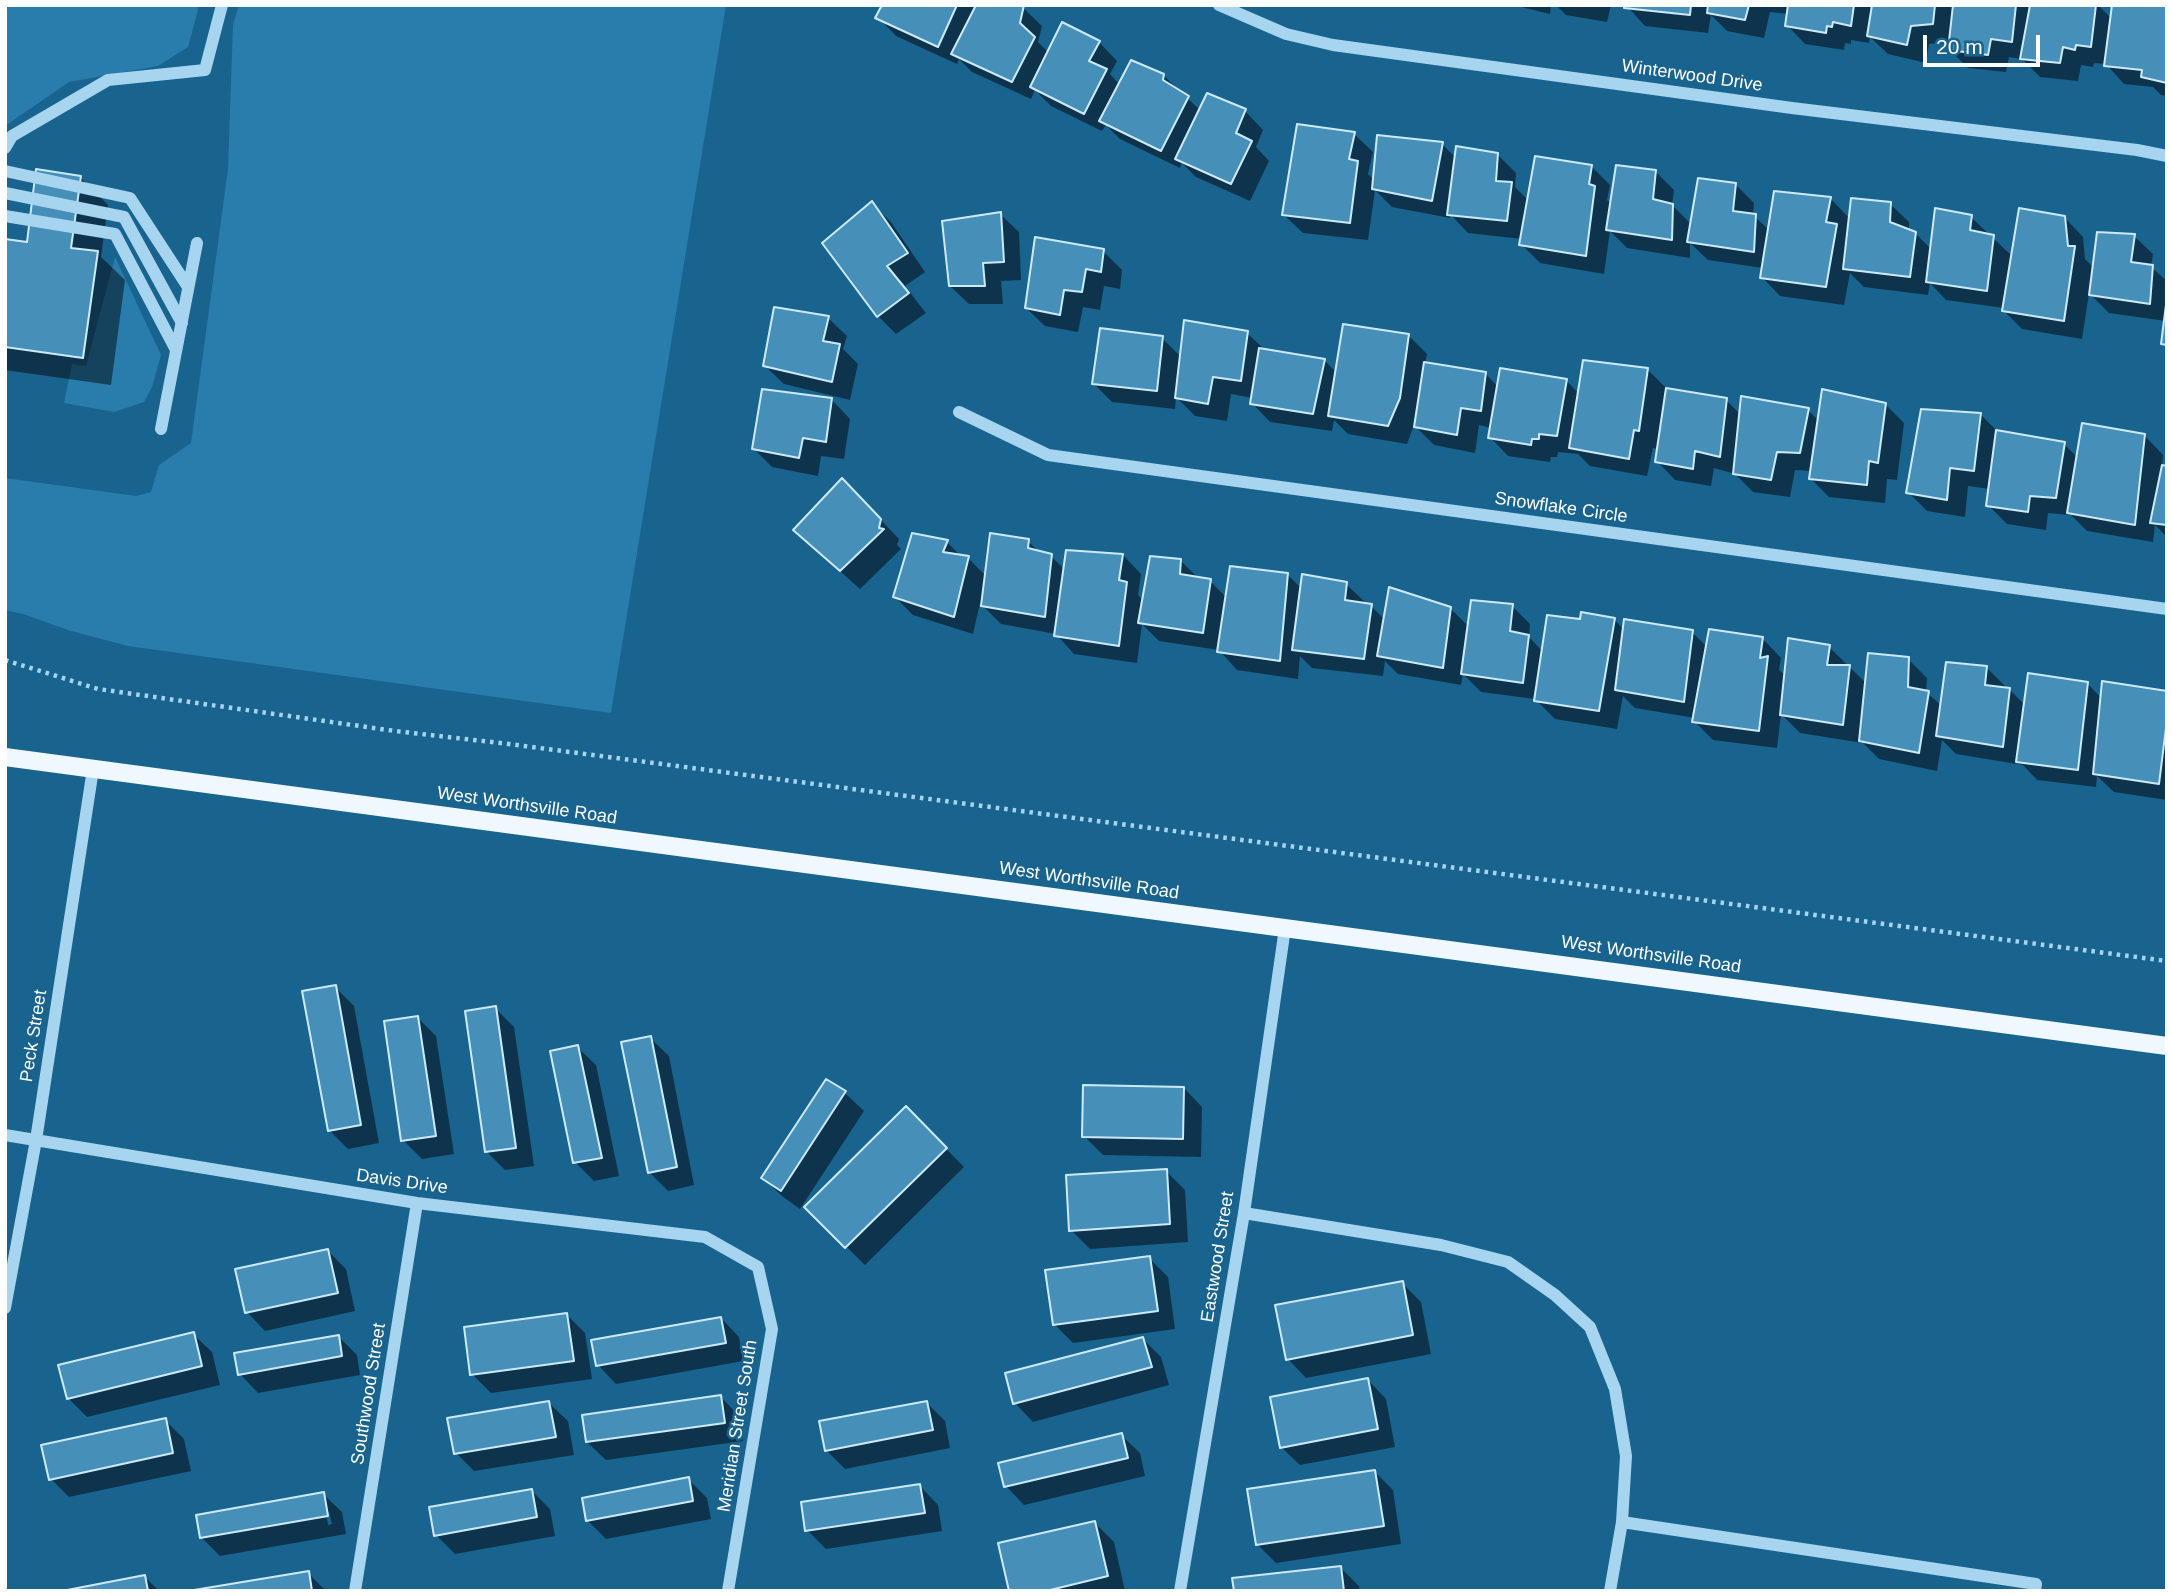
<!DOCTYPE html>
<style>
body{margin:0}
#map{position:relative;width:2172px;height:1596px;overflow:hidden;background:#19638f;font-family:Arial,sans-serif}
canvas{display:block}
.frame{position:absolute;inset:0;border:7px solid #fff;pointer-events:none}
.scale{position:absolute;left:1923px;top:35px;width:117px;height:32px;box-sizing:border-box;border:4px solid #fff;border-top:0;padding-left:9px;font-size:21px;line-height:24px;white-space:nowrap;color:#fff;-webkit-text-stroke:5px #19638f;paint-order:stroke}
</style>
<div id="map">
<canvas width="2172" height="1596"></canvas>
<div class="frame"></div>
<div class="scale">20 m</div>
</div>
<script>
const ctx = document.querySelector('canvas').getContext('2d');
ctx.lineJoin = 'round';
function fill(path, color) {
  ctx.fillStyle = color;
  ctx.fill(path, 'evenodd');
}
function toPath(rows) {
  const path = new Path2D();
  for (const r of rows) {
    path.moveTo(r[0], r[1]);
    for (let i = 2; i < r.length; i += 2) path.lineTo(r[i], r[i + 1]);
  }
  return path;
}
function strokePath(path, color, width, dash) {
  ctx.strokeStyle = color;
  ctx.lineWidth = width;
  ctx.lineCap = dash ? 'butt' : 'round';
  ctx.setLineDash(dash || []);
  ctx.stroke(path);
}
function drawText(font, color, halo, rows, align = 'center') {
  ctx.font = font + ' Arial,sans-serif';
  ctx.lineWidth = 5;
  ctx.setLineDash([]);
  ctx.textBaseline = 'middle';
  ctx.strokeStyle = halo;
  ctx.fillStyle = color;
  for (const [text, x, y, turn = 0] of rows) {
    ctx.save();
    ctx.translate(x, y);
    ctx.rotate((+turn || 0) * Math.PI / 180);
    ctx.textAlign = isNaN(turn) ? turn : align;
    if (halo) ctx.strokeText(text, 0, 0);
    ctx.fillText(text, 0, 0);
    ctx.restore();
  }
}
fill(toPath([
 [5,5,197,5,198,10,188,47,158,66,69,82,5,126],
 [239,5,726,5,611,713,128,646,71,631,23,614,5,610,5,478,136,496,151,492,159,465,191,443,228,169,233,25],
 [115,257,161,355,152,387,144,402,114,412,64,403,72,364,86,366]
]), '#297dac');
fill(toPath([
 [884,5,1020,5,1042,26,1038,42,1049,53,1099,42,1117,61,1110,74,1120,85,1163,75,1200,110,1245,111,1263,130,1256,147,1269,161,1250,201,1196,177,1182,163,1180,168,1120,139,1106,125,1102,131,1051,106,1035,90,1031,99,972,72,959,59,957,64,896,36,878,17],
 [1513,5,1551,5,1550,14],
 [1556,5,1611,5,1607,22,1566,15],
 [1626,5,2098,5,2112,19,2167,5,2167,96,2161,95,2153,87,2124,84,2106,64,2094,63,2093,67,2081,65,2078,81,2040,77,2022,59,2009,57,2006,72,1968,68,1949,49,1950,42,1929,44,1926,63,1888,54,1870,37,1869,43,1851,40,1851,44,1845,43,1844,50,1805,44,1787,25,1788,14,1770,12,1764,38,1727,31,1711,15,1708,33,1645,26],
 [1354,134,1373,152,1368,174,1374,180,1442,144,1456,158,1497,154,1516,173,1515,187,1529,201,1591,166,1610,185,1607,200,1612,204,1655,171,1674,190,1672,205,1692,225,1735,184,1754,203,1753,215,1769,230,1831,199,1850,219,1890,204,1909,222,1909,231,1915,233,1932,250,1971,217,2012,256,2065,218,2083,237,2085,259,2094,268,2134,236,2153,254,2151,267,2167,281,2167,347,2163,343,2166,321,2109,313,2089,293,2082,339,2022,329,2003,310,2004,308,1946,300,1930,283,1928,295,1864,287,1850,273,1844,305,1780,296,1762,277,1763,268,1708,260,1690,243,1690,258,1627,248,1610,231,1604,274,1540,263,1521,244,1522,239,1468,233,1451,215,1450,218,1392,207,1375,190,1368,240,1303,233,1284,215],
 [81,178,108,205,101,257,125,280,111,385,5,370,5,241,28,244],
 [872,204,891,222,925,272,905,286,926,313,896,334,878,316],
 [1000,214,1019,232,1021,280,1001,281,1003,304,969,304,950,286],
 [1103,251,1122,270,1120,289,1104,286,1100,310,1083,307,1078,332,1045,326,1026,308],
 [828,318,847,336,843,349,858,364,850,400,784,384,765,366],
 [1247,333,1265,350,1324,360,1337,373,1408,335,1427,354,1425,364,1485,373,1498,387,1566,380,1579,394,1648,370,1666,388,1726,400,1741,415,1808,410,1819,421,1885,404,1904,423,1897,480,1887,479,1885,503,1829,497,1811,479,1812,471,1795,470,1790,497,1753,492,1735,474,1714,468,1711,486,1675,480,1657,461,1659,449,1653,448,1647,476,1590,466,1578,454,1558,452,1557,457,1551,457,1550,462,1508,456,1490,437,1491,428,1479,425,1475,453,1434,445,1414,425,1407,444,1348,434,1334,420,1332,431,1270,422,1252,403,1253,398,1231,394,1227,421,1195,416,1176,397,1175,409,1112,402,1094,384,1162,338,1181,357],
 [832,400,850,419,844,459,821,456,818,476,772,467,754,449],
 [1980,414,1998,432,2064,444,2078,458,2145,436,2163,455,2162,467,2167,468,2167,537,2155,525,2153,542,2087,531,2071,515,2048,513,2046,530,2007,524,1988,505,1990,489,1968,486,1965,517,1927,511,1908,492],
 [861,499,899,539,897,545,901,549,860,589,814,548],
 [1028,541,1040,553,1051,556,1065,570,1123,555,1141,574,1138,595,1144,601,1181,561,1199,579,1210,581,1227,598,1287,574,1302,589,1346,584,1365,602,1365,605,1371,606,1385,620,1450,608,1469,627,1512,606,1530,624,1529,637,1543,652,1582,621,1614,619,1624,630,1692,632,1707,647,1763,639,1781,658,1779,670,1786,676,1829,647,1866,683,1908,659,1927,678,1926,692,1942,706,1986,667,2005,686,2005,689,2009,689,2026,706,2088,684,2102,699,2167,693,2167,800,2114,792,2097,776,2096,787,2037,780,2023,765,1956,754,1942,740,1937,771,1879,759,1863,743,1800,733,1781,714,1777,748,1713,740,1694,721,1695,718,1635,708,1623,696,1617,729,1555,719,1535,699,1481,692,1463,674,1461,685,1398,674,1385,661,1383,676,1312,668,1300,656,1298,679,1237,670,1219,650,1159,641,1142,624,1137,663,1074,654,1056,634,1001,624,980,603,973,634,913,615,895,597,947,542,962,557,968,558,986,576],
 [335,987,354,1006,379,1143,348,1149,329,1130],
 [495,1008,514,1027,534,1166,505,1170,486,1151],
 [418,1018,436,1036,454,1154,422,1159,403,1140],
 [650,1038,669,1056,694,1185,668,1191,649,1172],
 [577,1047,596,1065,619,1176,594,1181,575,1162],
 [826,1081,845,1093,864,1111,800,1209,782,1196,763,1178],
 [1184,1088,1202,1107,1201,1157,1103,1155,1084,1136],
 [906,1108,964,1167,865,1265,806,1207],
 [1166,1171,1185,1190,1188,1242,1090,1249,1071,1230],
 [328,1251,346,1269,355,1311,265,1331,247,1312],
 [1149,1258,1168,1277,1175,1329,1073,1343,1055,1325],
 [1402,1283,1421,1302,1431,1354,1306,1378,1288,1359],
 [566,1314,585,1333,592,1379,491,1393,472,1374],
 [721,1318,739,1337,743,1361,616,1384,598,1365],
 [193,1334,212,1352,220,1385,87,1417,68,1398],
 [338,1336,357,1355,360,1375,258,1393,240,1374],
 [1143,1339,1161,1357,1169,1385,1033,1422,1015,1403],
 [1368,1380,1386,1399,1395,1447,1300,1465,1281,1447],
 [721,1397,739,1416,743,1441,606,1460,587,1442],
 [926,1402,945,1421,950,1448,845,1469,826,1450],
 [549,1403,568,1421,574,1455,474,1471,456,1453],
 [165,1420,184,1439,191,1471,69,1497,51,1479],
 [1121,1435,1140,1453,1145,1476,1024,1505,1006,1486],
 [1375,1472,1393,1490,1401,1544,1276,1563,1257,1544],
 [688,1479,707,1498,711,1519,606,1539,587,1520],
 [920,1486,938,1505,942,1531,826,1549,807,1530],
 [532,1491,550,1509,555,1536,455,1554,436,1535],
 [323,1494,342,1512,346,1534,220,1556,201,1537],
 [326,1512,329,1512,332,1524,328,1525],
 [1095,1523,1114,1542,1125,1591,1011,1591],
 [1341,1568,1359,1586,1360,1591,1236,1591],
 [308,1573,326,1591,199,1591],
 [145,1577,159,1591,71,1591]
]), '#0007');
const building = toPath([
 [882,5,957,5,938,47,875,18,882,5],
 [976,5,1024,5,1020,23,1035,37,1012,82,951,54,976,5],
 [1624,5,1691,5,1690,15,1624,8,1624,5],
 [1708,5,1749,5,1745,20,1707,13,1708,5],
 [1788,5,1854,5,1851,26,1833,22,1832,27,1827,26,1826,33,1785,26,1788,5],
 [1872,5,1935,5,1933,24,1911,26,1907,45,1867,36,1872,5],
 [1953,5,2016,5,2012,42,1991,39,1988,55,1948,50,1953,5],
 [2030,5,2096,5,2091,47,2076,45,2075,50,2063,47,2060,63,2020,59,2030,5],
 [2112,5,2167,5,2167,83,2141,77,2142,70,2104,66,2112,5],
 [1062,22,1100,41,1089,61,1107,69,1084,114,1030,87,1062,22],
 [1131,60,1164,74,1163,80,1189,96,1161,151,1099,121,1131,60],
 [1207,93,1246,109,1236,133,1252,141,1231,184,1175,159,1207,93],
 [1297,124,1355,132,1349,159,1358,161,1350,223,1282,215,1297,124],
 [1377,135,1443,142,1432,201,1372,189,1377,135],
 [1456,146,1498,153,1496,181,1512,182,1507,221,1447,215,1456,146],
 [1535,156,1592,165,1589,184,1595,186,1586,256,1519,245,1535,156],
 [1616,165,1656,170,1653,199,1673,204,1672,240,1606,230,1616,165],
 [36,169,81,176,71,248,98,251,83,358,5,347,5,239,27,242,36,169],
 [1698,178,1736,183,1733,211,1756,214,1754,252,1687,242,1698,178],
 [1774,191,1831,197,1826,222,1837,224,1826,287,1760,278,1774,191],
 [1851,198,1891,202,1890,222,1916,232,1910,277,1843,269,1851,198],
 [872,201,908,253,887,266,909,293,877,317,822,243,872,201],
 [1935,208,1972,215,1970,230,1994,235,1987,291,1926,282,1935,208],
 [2019,208,2065,216,2068,246,2075,246,2064,321,2002,311,2019,208],
 [1001,212,1004,262,983,263,985,286,949,286,942,221,1001,212],
 [2097,232,2135,234,2131,262,2153,265,2150,304,2089,295,2097,232],
 [1035,237,1104,249,1101,272,1086,269,1082,292,1064,290,1060,315,1025,308,1035,237],
 [2167,297,2167,345,2161,344,2167,297],
 [774,307,829,316,823,341,840,344,832,382,763,366,774,307],
 [1184,320,1248,331,1241,381,1213,377,1208,404,1175,398,1184,320],
 [1343,324,1409,334,1400,398,1388,426,1328,416,1343,324],
 [1100,328,1163,336,1157,391,1092,384,1100,328],
 [1259,348,1325,359,1313,414,1250,404,1259,348],
 [1583,360,1648,368,1639,431,1634,430,1629,459,1569,448,1583,360],
 [1424,362,1486,372,1481,411,1461,408,1457,435,1414,427,1424,362],
 [1500,368,1567,379,1557,436,1539,434,1539,439,1532,439,1531,445,1488,438,1500,368],
 [1666,388,1727,398,1720,457,1695,451,1693,469,1655,462,1666,388],
 [762,389,832,398,826,442,803,438,799,458,752,449,762,389],
 [1822,389,1886,403,1878,463,1869,461,1867,485,1809,479,1822,389],
 [1741,396,1809,408,1800,453,1777,452,1771,480,1733,474,1741,396],
 [1921,409,1981,413,1974,471,1950,468,1947,500,1906,493,1921,409],
 [2082,423,2145,434,2135,525,2067,513,2082,423],
 [1996,430,2065,442,2056,498,2030,496,2028,512,1986,506,1996,430],
 [2162,465,2167,466,2167,525,2150,523,2162,465],
 [842,478,881,519,879,528,884,529,840,571,793,530,842,478],
 [912,533,948,540,943,552,969,556,954,617,893,597,912,533],
 [990,533,1029,539,1028,548,1052,554,1045,617,981,606,990,533],
 [1066,550,1123,554,1119,580,1127,582,1119,646,1054,636,1066,550],
 [1150,556,1181,559,1180,574,1211,579,1203,633,1138,623,1150,556],
 [1230,566,1288,573,1280,661,1217,652,1230,566],
 [1302,574,1347,582,1345,600,1372,604,1364,659,1292,650,1302,574],
 [1389,587,1451,607,1443,668,1377,656,1389,587],
 [1471,600,1513,604,1510,631,1529,635,1523,683,1461,674,1471,600],
 [1581,612,1615,618,1599,711,1534,701,1547,615,1580,619,1581,612],
 [1624,619,1693,630,1684,702,1615,690,1624,619],
 [1709,629,1763,637,1760,658,1768,656,1759,731,1692,722,1709,629],
 [1788,638,1830,645,1827,665,1850,665,1843,725,1780,715,1788,638],
 [1868,653,1909,657,1908,687,1929,691,1919,753,1859,741,1868,653],
 [1946,662,1987,666,1985,685,2010,688,2003,747,1936,736,1946,662],
 [2028,673,2088,682,2078,770,2016,762,2028,673],
 [2102,681,2167,691,2167,720,2159,784,2093,774,2102,681],
 [336,985,361,1125,328,1131,302,991,336,985],
 [496,1006,516,1148,485,1152,465,1011,496,1006],
 [418,1016,436,1136,401,1141,384,1021,418,1016],
 [651,1036,677,1167,648,1173,621,1042,651,1036],
 [578,1045,602,1158,573,1163,550,1051,578,1045],
 [826,1079,846,1091,781,1191,761,1178,826,1079],
 [1083,1085,1184,1087,1183,1139,1082,1137,1083,1085],
 [906,1106,947,1148,845,1248,804,1207,906,1106],
 [1167,1169,1170,1224,1069,1231,1066,1175,1167,1169],
 [328,1249,338,1293,245,1313,235,1269,328,1249],
 [1150,1256,1158,1311,1053,1325,1045,1270,1150,1256],
 [1403,1281,1413,1335,1286,1360,1275,1305,1403,1281],
 [567,1313,574,1361,470,1375,464,1327,567,1313],
 [721,1317,726,1343,596,1366,591,1340,721,1317],
 [194,1332,202,1366,67,1399,58,1365,194,1332],
 [339,1335,342,1356,238,1375,234,1353,339,1335],
 [1143,1337,1152,1367,1013,1404,1005,1373,1143,1337],
 [1368,1378,1378,1429,1280,1448,1270,1397,1368,1378],
 [721,1395,725,1423,586,1442,582,1415,721,1395],
 [549,1401,556,1437,454,1454,447,1418,549,1401],
 [927,1401,933,1430,825,1451,819,1421,927,1401],
 [166,1418,173,1453,49,1480,41,1445,166,1418],
 [1122,1433,1128,1458,1004,1487,998,1463,1122,1433],
 [1375,1470,1384,1526,1256,1545,1247,1489,1375,1470],
 [689,1477,693,1501,586,1521,582,1498,689,1477],
 [920,1484,925,1513,805,1531,801,1502,920,1484],
 [532,1489,537,1517,434,1536,429,1507,532,1489],
 [324,1492,328,1516,200,1538,196,1515,324,1492],
 [1095,1521,1108,1576,1046,1591,1009,1591,998,1543,1095,1521],
 [1341,1566,1344,1591,1234,1591,1232,1578,1341,1566],
 [309,1571,312,1591,188,1591,309,1571],
 [145,1575,148,1591,62,1591,145,1575]
]);
fill(building, '#468fb9');
strokePath(building, '#cdeafa', 2);
strokePath(toPath([
 [5,660,98,689,395,731,509,744,2167,961]
]), '#a7d5ef', 4.5, [3.5, 5]);
strokePath(toPath([
 [1219,5,1286,34,1333,45,1792,108,2137,150,2167,156],
 [5,148,12,136,108,80,205,70,222,5],
 [5,171,130,198,188,287],
 [5,193,124,217,182,323],
 [5,216,115,234,176,350],
 [959,412,1048,455,2167,609],
 [161,429,197,243],
 [5,1135,417,1203,705,1237,758,1267,772,1329,728,1591],
 [1244,1213,1441,1245,1508,1262,1555,1295,1590,1327,1615,1389,1626,1456,1622,1522,1610,1591],
 [5,1308,36,1140,93,769],
 [1622,1522,2036,1584,2035,1591],
 [355,1591,417,1203],
 [1180,1591,1244,1213,1285,928]
]), '#a7d5ef', 12);
strokePath(toPath([
 [5,757,2167,1046]
]), '#eff8ff', 18);
drawText('18px', '#fff', '#19638f', [
 ["Winterwood Drive",1692,76,8],
 ["Snowflake Circle",1561,508,8],
 ["West Worthsville Road",527,806,8],
 ["West Worthsville Road",1089,881,8],
 ["West Worthsville Road",1651,955,8],
 ["Peck Street",34,1036,-81],
 ["Davis Drive",402,1182,8],
 ["Eastwood Street",1218,1257,-81],
 ["Southwood Street",369,1394,-81],
 ["Meridian Street South",738,1426,-81]
]);
</script>
